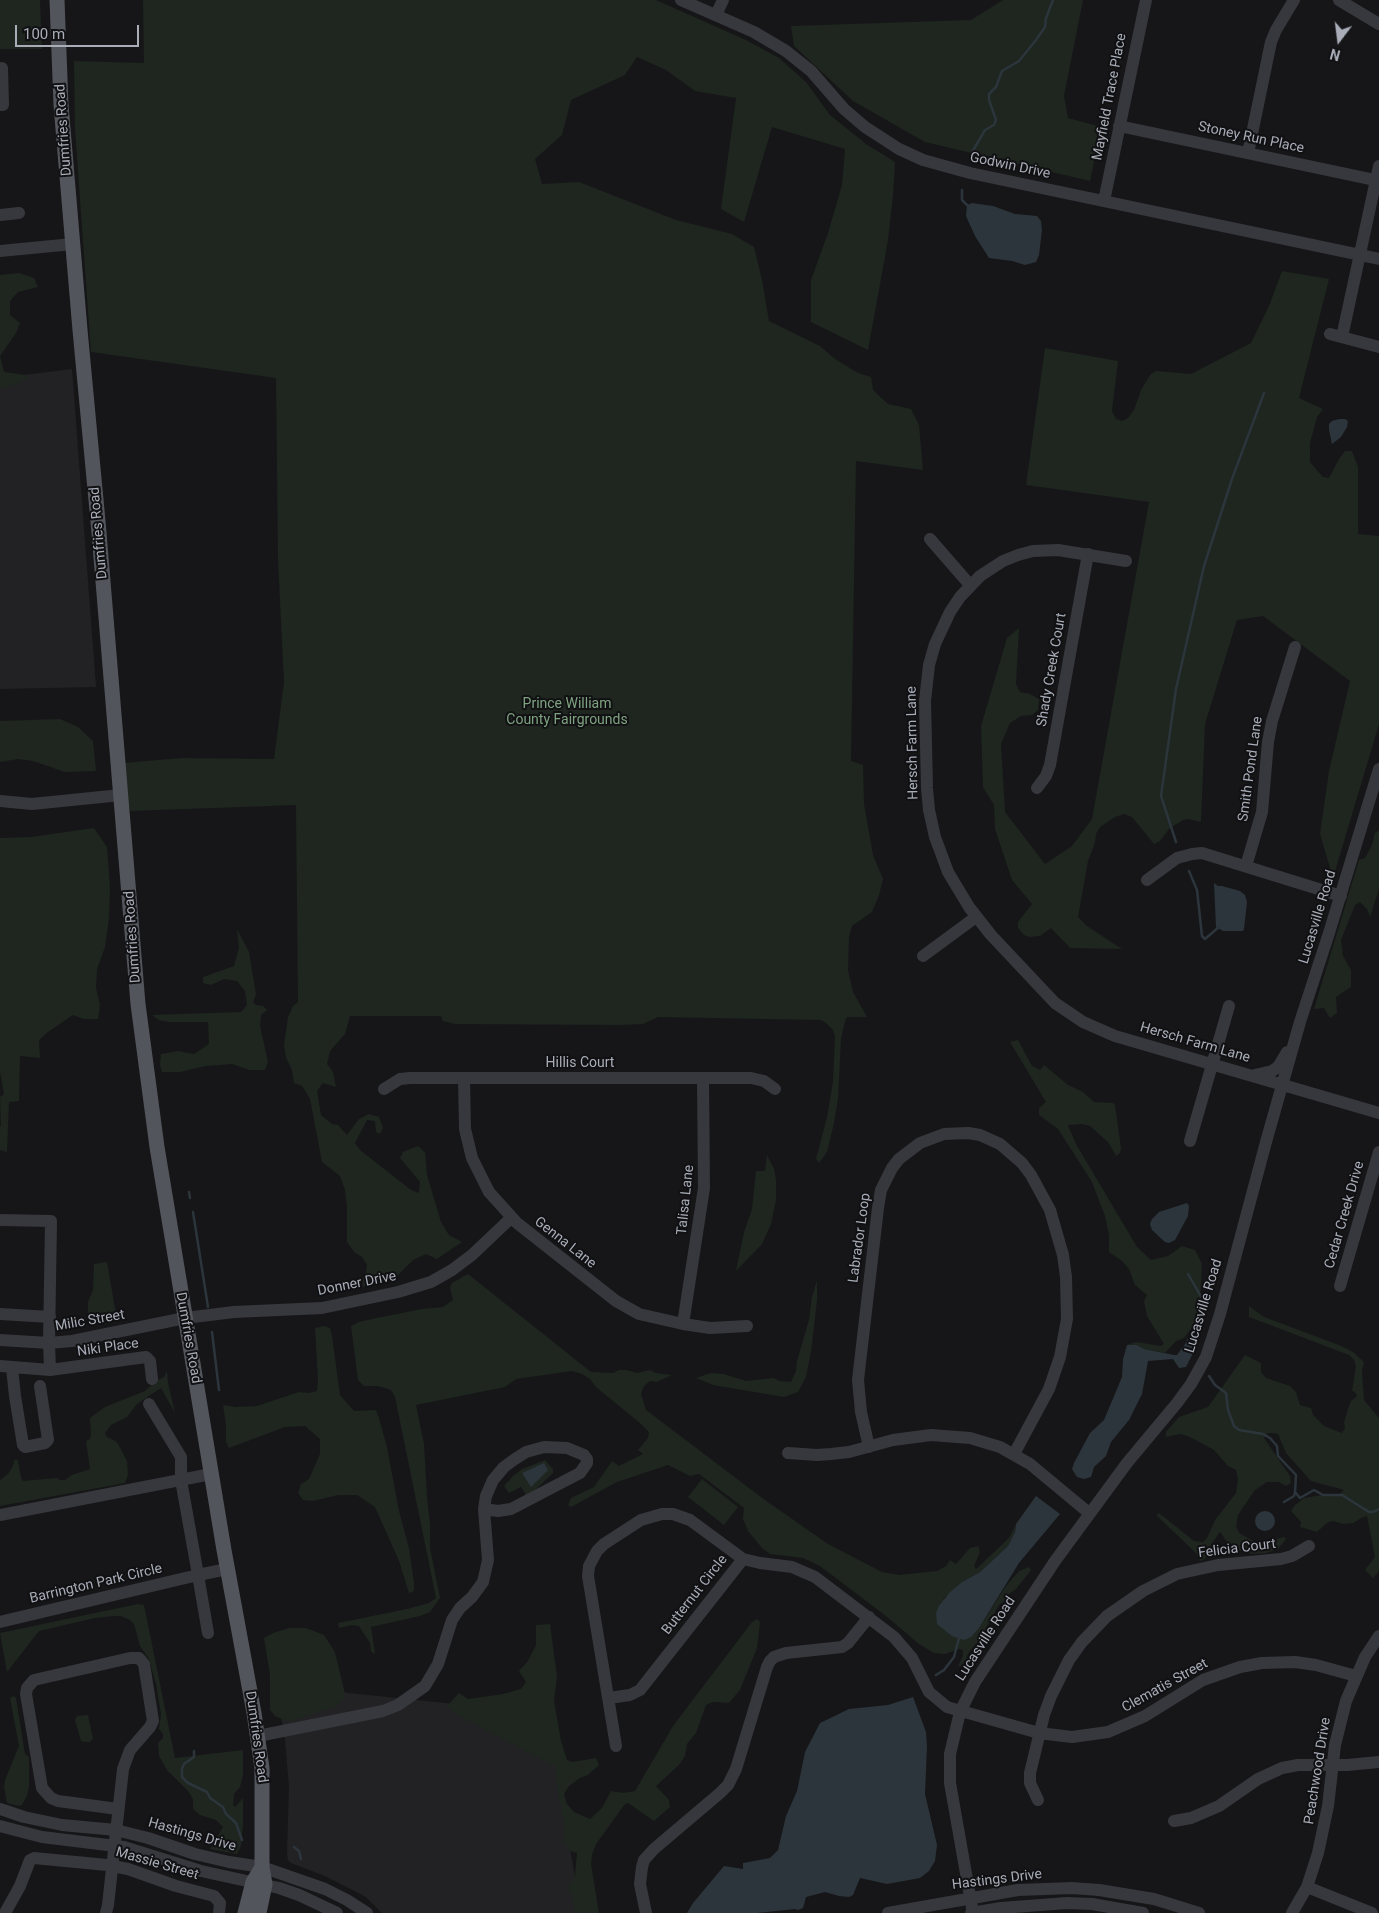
<!DOCTYPE html>
<style>
body{margin:0}
#map{position:relative;width:1379px;height:1913px;overflow:hidden;background:#161618;font-family:Roboto,sans-serif}
canvas{display:block}
.north{position:absolute;left:1314px;top:15px;width:50px;height:50px;-webkit-text-stroke:4px #111113;paint-order:stroke;rotate:195deg;font-size:14px;font-weight:700;line-height:20px;text-align:center;color:#a8adb8}
.north::after{content:'';display:block;margin:auto;width:18px;height:22px;background:#a8adb8;clip-path:polygon(50% 0,100% 100%,50% 72%,0 100%)}
.scale{position:absolute;left:15px;top:25px;width:124px;height:22px;box-sizing:border-box;border:2px solid #a8adb8;border-top:0;padding-left:6px;font-size:15px;line-height:18px;white-space:nowrap;color:#a8adb8;-webkit-text-stroke:4px #111113;paint-order:stroke}
</style>
<div id="map">
<canvas width="1379" height="1913"></canvas>
<div class="north">N</div>
<div class="scale">100 m</div>
</div>
<script>
const ctx = document.querySelector('canvas').getContext('2d');
ctx.lineJoin = 'round';
function fill(path, color) {
  ctx.fillStyle = color;
  ctx.fill(path, 'evenodd');
}
function toPath(rows) {
  const path = new Path2D();
  for (const r of rows) {
    if (r.length === 3) {
      path.moveTo(r[0] + r[2], r[1]);
      path.arc(r[0], r[1], r[2], 0, 2 * Math.PI);
      continue;
    }
    path.moveTo(r[0], r[1]);
    for (let i = 2; i < r.length; i += 2) path.lineTo(r[i], r[i + 1]);
  }
  return path;
}
function strokePath(path, color, width, dash) {
  ctx.strokeStyle = color;
  ctx.lineWidth = width;
  ctx.lineCap = dash ? 'butt' : 'round';
  ctx.setLineDash(dash || []);
  ctx.stroke(path);
}
function drawText(font, color, halo, rows, align = 'center') {
  ctx.font = font + ' Roboto,sans-serif';
  ctx.lineWidth = 4;
  ctx.setLineDash([]);
  ctx.textBaseline = 'middle';
  ctx.strokeStyle = halo;
  ctx.fillStyle = color;
  for (const [text, x, y, turn = 0] of rows) {
    ctx.save();
    ctx.translate(x, y);
    ctx.rotate((+turn || 0) * Math.PI / 180);
    ctx.textAlign = isNaN(turn) ? turn : align;
    if (halo) ctx.strokeText(text, 0, 0);
    ctx.fillText(text, 0, 0);
    ctx.restore();
  }
}
fill(toPath([
 [72,369,96,687,0,689,0,378],
 [543,1689,581,1913,382,1913,366,1897,325,1876,291,1863,288,1860,287,1853,289,1787,285,1740,279,1704,339,1692,455,1704]
]), '#222225');
fill(toPath([
 [0,0,40,0,42,49,0,49],
 [143,0,656,0,746,40,779,58,806,82,830,115,866,144,895,162,893,195,888,240,868,350,811,322,811,280,828,233,842,185,845,149,772,127,744,222,721,209,736,98,695,91,666,70,637,57,625,75,571,100,562,135,535,159,542,184,579,182,676,220,732,234,754,247,762,280,769,321,820,346,835,359,858,373,871,377,873,390,888,404,911,409,919,425,923,470,856,461,851,761,863,765,864,804,873,855,883,879,879,895,872,912,852,926,849,937,848,970,853,992,867,1017,847,1017,845,1021,841,1039,838,1099,834,1123,827,1152,819,1163,816,1159,827,1117,833,1081,835,1036,833,1030,826,1023,821,1020,658,1017,643,1024,621,1025,455,1024,443,1021,441,1016,350,1016,345,1034,330,1051,327,1064,333,1072,336,1087,323,1083,317,1091,321,1115,332,1124,338,1125,347,1135,359,1119,369,1114,379,1117,383,1128,380,1134,376,1132,375,1121,367,1120,355,1143,360,1150,411,1190,419,1193,420,1182,400,1158,403,1152,418,1146,425,1152,427,1175,441,1222,449,1235,462,1242,437,1259,426,1254,413,1260,393,1280,375,1285,363,1287,362,1279,366,1273,367,1265,362,1257,354,1252,347,1242,347,1207,345,1190,340,1176,322,1162,310,1099,302,1086,294,1083,292,1070,286,1058,284,1045,288,1017,293,1006,298,1002,296,805,130,811,124,763,182,758,274,759,284,682,278,560,276,378,91,352,75,130,74,61,144,63],
 [1003,0,1083,0,1064,96,1068,118,1101,127,1090,181,925,142,853,101,794,46,791,26,971,20],
 [1282,271,1329,279,1299,398,1323,409,1317,417,1310,443,1310,462,1323,477,1329,478,1339,459,1345,451,1352,451,1358,467,1358,534,1379,536,1379,724,1333,878,1320,834,1329,771,1350,681,1263,616,1237,620,1205,724,1201,822,1188,819,1183,820,1169,829,1160,841,1154,844,1132,817,1124,814,1115,817,1100,827,1096,834,1095,843,1088,861,1078,917,1087,926,1122,949,1070,948,1051,928,1040,936,1030,937,1024,935,1018,928,1018,922,1032,904,1012,880,995,829,994,805,983,787,981,726,1007,638,1019,628,1016,684,1020,692,1030,694,1039,699,1038,710,1032,715,1021,716,1010,723,1001,744,1005,812,1045,864,1072,846,1092,819,1149,502,1026,485,1045,348,1118,361,1112,411,1116,419,1122,421,1128,418,1134,410,1141,390,1150,375,1156,371,1191,374,1251,343,1269,306],
 [19,273,34,278,38,287,18,292,10,301,10,315,20,323,16,333,0,356,4,372,26,375,29,378,14,385,0,389,0,275],
 [60,719,78,727,93,741,96,771,65,772,33,761,18,759,0,762,0,721],
 [94,828,107,847,110,888,109,918,105,947,97,969,96,988,100,1005,98,1019,84,1019,73,1015,48,1032,39,1040,40,1058,20,1056,19,1101,9,1102,7,1152,0,1150,0,1126,1,1126,0,1097,4,1094,0,1072,0,838,31,837],
 [1379,830,1379,889,1370,917,1367,909,1360,902,1355,905,1341,940,1343,956,1351,970,1351,987,1336,997,1337,1013,1330,1018,1324,1008,1314,1009,1359,860,1365,858,1372,845,1375,833],
 [237,929,249,952,256,994,253,1002,256,1005,263,1006,267,1010,261,1015,260,1026,268,1062,265,1070,250,1070,232,1064,206,1066,180,1072,162,1072,160,1065,161,1054,178,1051,194,1054,209,1044,208,1022,169,1022,159,1020,152,1015,241,1012,247,1005,245,991,237,981,224,979,211,985,203,983,203,977,234,966,239,948],
 [1018,1040,1032,1066,1040,1070,1044,1065,1068,1085,1083,1092,1094,1102,1113,1103,1115,1105,1121,1148,1120,1153,1116,1156,1108,1142,1090,1126,1082,1124,1068,1125,1076,1144,1137,1247,1151,1260,1168,1256,1182,1246,1195,1250,1202,1264,1199,1318,1184,1338,1176,1341,1165,1353,1144,1349,1137,1345,1127,1345,1136,1342,1161,1346,1164,1344,1147,1316,1144,1301,1147,1295,1135,1285,1129,1269,1122,1261,1109,1252,1109,1235,1105,1216,1092,1182,1058,1129,1039,1115,1039,1108,1046,1102,1010,1042],
 [767,1155,774,1169,776,1180,776,1200,771,1224,762,1244,736,1271,744,1232,752,1209,756,1171,765,1171],
 [107,1262,116,1314,88,1319,88,1302,93,1290,94,1264],
 [468,1274,591,1372,613,1373,619,1370,626,1370,637,1373,650,1370,656,1373,672,1375,657,1382,650,1381,644,1386,641,1394,646,1410,765,1500,828,1544,882,1572,899,1575,937,1571,946,1566,950,1560,956,1564,970,1548,978,1546,980,1552,974,1566,976,1569,1009,1538,1016,1524,1015,1532,1008,1546,980,1572,962,1582,943,1599,979,1628,1006,1586,1019,1571,1029,1567,1031,1570,1016,1589,1005,1597,1005,1601,999,1605,978,1642,968,1653,966,1660,961,1666,958,1666,963,1656,963,1650,959,1649,945,1654,934,1653,919,1644,886,1616,820,1566,803,1558,770,1554,762,1548,748,1531,743,1519,744,1508,699,1474,690,1476,668,1465,617,1482,571,1507,568,1505,571,1498,594,1487,612,1461,619,1466,643,1454,638,1450,648,1438,649,1432,641,1424,596,1387,590,1379,582,1374,572,1371,516,1379,505,1387,416,1405,424,1444,427,1496,430,1524,430,1548,440,1598,430,1612,420,1616,371,1627,375,1653,374,1654,371,1651,370,1643,359,1626,352,1625,339,1628,338,1623,407,1609,429,1603,436,1598,395,1397,391,1390,378,1386,364,1386,358,1380,351,1326,359,1322,372,1319,422,1309,443,1307,453,1300,450,1288,452,1283],
 [817,1280,817,1300,811,1352,806,1377,798,1392,784,1397,713,1385,696,1378,711,1373,724,1374,746,1381,774,1378,779,1381,791,1382,796,1371,797,1361,809,1320,812,1297],
 [1249,1306,1264,1317,1339,1345,1353,1352,1364,1362,1362,1372,1364,1400,1379,1418,1379,1571,1373,1578,1365,1570,1375,1557,1367,1516,1361,1518,1353,1523,1343,1524,1334,1521,1328,1522,1317,1532,1300,1527,1301,1522,1291,1511,1295,1505,1304,1498,1328,1494,1339,1495,1344,1490,1311,1481,1286,1453,1278,1434,1273,1433,1268,1433,1264,1438,1290,1476,1291,1483,1286,1486,1279,1482,1267,1482,1255,1490,1238,1515,1236,1526,1239,1533,1255,1542,1269,1541,1284,1537,1286,1539,1278,1549,1266,1553,1253,1554,1238,1550,1228,1543,1220,1532,1210,1546,1205,1559,1200,1561,1196,1553,1157,1516,1157,1514,1159,1513,1194,1541,1203,1542,1207,1538,1215,1520,1236,1493,1238,1479,1236,1470,1228,1466,1214,1450,1190,1437,1180,1434,1166,1437,1166,1432,1179,1417,1208,1407,1245,1355,1261,1363,1261,1372,1266,1378,1290,1386,1296,1392,1300,1405,1311,1408,1313,1415,1324,1426,1342,1433,1345,1428,1344,1422,1348,1409,1351,1401,1357,1396,1355,1392,1352,1391,1356,1366,1354,1360,1349,1355,1249,1317],
 [324,1326,330,1328,332,1336,340,1395,354,1411,376,1410,379,1418,387,1447,399,1511,409,1548,414,1583,414,1591,409,1593,399,1561,375,1507,357,1495,338,1495,313,1501,303,1500,298,1493,301,1484,309,1479,320,1454,320,1439,305,1426,285,1427,229,1448,226,1442,226,1425,223,1405,236,1407,257,1406,299,1392,309,1393,317,1391,318,1380,315,1328],
 [167,1371,168,1383,175,1413,161,1388,137,1404,127,1417,111,1425,105,1433,107,1437,117,1442,127,1461,128,1475,125,1483,0,1506,0,1480,8,1474,13,1466,14,1461,16,1459,18,1461,21,1477,23,1481,57,1478,60,1480,65,1480,72,1475,90,1469,86,1441,90,1439,91,1433,90,1418,105,1407,145,1391,156,1381,164,1377],
 [545,1460,553,1469,553,1473,534,1491,526,1495,521,1487,509,1493,504,1486,512,1477,522,1469],
 [702,1479,738,1507,724,1525,688,1497],
 [138,1604,144,1605,175,1758,243,1750,243,1775,240,1787,234,1794,233,1805,235,1807,243,1798,243,1825,241,1846,237,1854,210,1849,223,1827,216,1820,200,1815,193,1809,193,1799,188,1791,167,1770,159,1756,158,1743,163,1738,163,1734,159,1729,161,1714,156,1684,149,1659,140,1646,134,1624,130,1620,121,1616,114,1616,95,1618,39,1631,7,1672,0,1633],
 [757,1619,760,1622,757,1648,740,1690,729,1703,713,1702,706,1705,696,1733,687,1744,685,1756,679,1765,656,1786,669,1800,670,1807,654,1821,628,1803,625,1804,596,1844,592,1855,591,1864,599,1913,575,1913,572,1897,568,1888,575,1875,577,1853,570,1851,564,1843,564,1826,555,1774,556,1767,457,1715,447,1706,459,1693,468,1699,503,1694,521,1689,526,1682,519,1671,528,1661,536,1645,536,1625,550,1624,557,1677,554,1701,561,1741,567,1760,572,1762,596,1758,599,1765,588,1775,580,1778,569,1786,564,1794,567,1804,574,1812,590,1819,602,1808,611,1791,623,1793,635,1791,673,1726,752,1622],
 [289,1628,306,1628,324,1635,335,1652,346,1698,334,1707,289,1722,275,1716,270,1710,270,1675,264,1638,273,1633],
 [14,1696,16,1698,25,1754,29,1757,29,1786,27,1796,22,1805,19,1806,7,1803,4,1787,5,1780,19,1746,10,1698],
 [88,1715,93,1739,90,1742,85,1742,81,1741,75,1720,77,1716]
]), '#1e261f');
fill(toPath([
 [972,203,993,206,1015,214,1037,216,1041,221,1042,230,1039,255,1036,262,1025,265,1012,261,989,258,975,236,966,216,967,205],
 [1339,419,1345,419,1348,421,1347,427,1341,437,1332,444,1329,430,1329,424,1332,421],
 [1214,883,1218,886,1222,886,1240,891,1245,895,1247,902,1244,929,1243,931,1223,931,1216,927],
 [1187,1203,1189,1206,1188,1216,1175,1240,1169,1243,1165,1242,1152,1230,1150,1224,1152,1219,1159,1212],
 [1188,1340,1192,1345,1193,1353,1186,1367,1179,1368,1173,1359,1148,1361,1142,1394,1129,1420,1111,1442,1106,1456,1094,1467,1091,1477,1084,1479,1077,1477,1072,1469,1074,1463,1090,1433,1104,1420,1122,1377,1123,1359,1127,1345,1137,1345,1144,1349,1174,1355,1177,1355],
 [544,1463,548,1470,531,1487,522,1473],
 [1036,1496,1060,1514,1019,1563,979,1628,971,1637,964,1640,952,1636,937,1624,936,1613,939,1606,949,1593,962,1582,980,1572,1008,1546,1015,1532,1016,1524],
 [1265,1521,10],
 [913,1697,926,1732,927,1746,925,1794,937,1845,935,1861,929,1871,920,1878,887,1884,860,1878,853,1895,849,1897,839,1896,825,1892,806,1897,803,1908,798,1910,795,1909,757,1913,687,1913,693,1903,724,1866,743,1869,743,1863,770,1858,778,1850,786,1816,797,1791,805,1752,820,1723,849,1709,888,1705]
]), '#2c353c');
strokePath(toPath([
 [971,154,985,130,994,125,996,120,989,100,989,94,996,87,1002,71,1019,61,1036,40,1045,27,1046,18,1053,0],
 [962,190,962,200,967,205],
 [1176,842,1161,796,1176,689,1204,566,1232,479,1264,393],
 [1189,871,1197,890,1202,936,1205,939,1219,927],
 [189,1192,190,1198],
 [193,1212,208,1307],
 [212,1332,219,1390],
 [1188,1340,1198,1328,1203,1315,1204,1305,1203,1300,1188,1274],
 [1209,1376,1215,1385,1226,1393,1228,1410,1234,1426,1239,1430,1263,1434,1270,1438,1277,1446,1278,1456,1296,1475,1295,1492,1300,1498,1314,1490,1323,1495,1342,1495,1369,1512,1373,1512,1379,1509],
 [1284,1502,1294,1496,1295,1492],
 [936,1675,944,1670,954,1657,959,1638],
 [194,1751,194,1757,184,1764,182,1769,182,1777,188,1783,207,1792,210,1798,223,1807,226,1814,236,1823,242,1840],
 [294,1847,299,1851,301,1859]
]), '#2c353c', 2.5);
strokePath(toPath([
 [681,0,754,32,786,51,811,71,844,109,865,127,899,149,923,160,970,173,1379,259],
 [1339,0,1379,24],
 [716,15,723,0],
 [0,105,3,105,2,68],
 [1119,126,1379,181],
 [1248,153,1271,42,1276,30,1294,0],
 [1104,201,1146,0],
 [0,215,19,213],
 [0,251,73,244],
 [1330,334,1379,347],
 [1342,337,1379,166],
 [930,539,970,585],
 [1126,561,1058,550,1033,551,1018,555,1003,561,980,576,960,597,950,612,935,644,929,665,925,701,927,788,929,810,935,837,948,872,969,907,991,935,1055,1003,1083,1022,1115,1036,1379,1113],
 [1037,788,1046,776,1050,765,1088,554],
 [0,801,32,804,121,795],
 [1246,866,1262,812,1268,742,1272,721,1295,647],
 [1147,880,1177,858,1192,854,1202,853,1341,896],
 [923,956,976,917],
 [1255,1075,1272,1071,1278,1067,1287,1052],
 [464,1078,465,1129,472,1158,489,1192,517,1223,616,1301,639,1314,683,1324,710,1328,747,1326],
 [384,1089,400,1079,410,1078,751,1078,764,1081,775,1089],
 [1190,1141,1229,1006],
 [0,1220,51,1221,49,1343,50,1370],
 [1340,1286,1379,1152],
 [0,1314,50,1317],
 [683,1324,704,1188,703,1078],
 [0,1340,49,1343,72,1341,185,1318,234,1312,322,1308,398,1292,431,1282,452,1270,472,1255,511,1218],
 [0,1366,50,1370,146,1357,150,1361,152,1379],
 [12,1368,15,1396,23,1445,25,1447,45,1443,48,1440,40,1386],
 [869,1447,861,1412,858,1380,878,1208,881,1190,892,1168,899,1159,920,1143,944,1134,968,1133,980,1135,1000,1144,1022,1163,1031,1175,1050,1210,1063,1255,1066,1277,1067,1319,1060,1357,1049,1389,1014,1454],
 [788,1453,817,1455,831,1454,849,1452,893,1440,931,1435,970,1438,1000,1447,1030,1464,1089,1513],
 [0,1515,211,1474],
 [0,1622,198,1575,181,1480,181,1457,149,1404],
 [208,1633,198,1575,227,1569],
 [609,1698,630,1695,640,1690,743,1559],
 [258,1736,383,1711,398,1705,425,1686,438,1664,452,1620,460,1608,472,1597,483,1582,488,1560,484,1509,486,1496,493,1480,504,1467,515,1459,526,1452,544,1447,567,1448,584,1455,587,1459,587,1463,580,1473,511,1509,498,1511,484,1509],
 [616,1746,588,1576,589,1566,597,1551,604,1544,641,1520,662,1514,673,1514,690,1520,743,1559,760,1563,792,1567,815,1577,894,1637,912,1658,929,1692,947,1707,1039,1733,1072,1737,1108,1732,1145,1716,1203,1680,1240,1667,1262,1663,1295,1662,1316,1665,1356,1676],
 [1038,1800,1030,1783,1030,1773,1044,1715,1051,1696,1069,1660,1082,1642,1107,1616,1143,1591,1177,1574,1218,1565,1281,1559,1292,1556,1309,1546],
 [0,1809,24,1817,62,1825,116,1830,148,1838,195,1854,229,1862,262,1867,325,1889,347,1900,367,1913],
 [1174,1821,1191,1818,1219,1806,1258,1779,1282,1768,1298,1765,1347,1765,1379,1762],
 [0,1826,42,1837,124,1847,201,1871,279,1888,299,1895,337,1913],
 [1307,1887,1372,1913],
 [5,1913,20,1886,30,1860,34,1858,107,1865,128,1869,176,1886,214,1896,220,1903,219,1913],
 [106,1913,108,1905,123,1769,130,1750,150,1727,153,1721,144,1664,139,1658,130,1658,34,1680,27,1688,26,1694,42,1788,51,1798,58,1801,118,1809],
 [646,1913,640,1884,642,1867,644,1860,654,1849,720,1793,728,1785,736,1769,767,1667,770,1661,774,1657,786,1653,842,1647,848,1643,869,1617],
 [888,1913,1018,1890,1072,1888,1099,1890,1154,1899,1199,1913],
 [971,1913,1001,1908,1067,1903,1092,1904,1143,1913],
 [973,1913,950,1783,950,1754,960,1712,975,1682,1055,1561,1127,1463,1177,1403,1191,1384,1206,1357,1220,1314,1266,1142,1300,1022,1329,933,1379,769],
 [1292,1913,1307,1887,1318,1853,1328,1806,1335,1745,1346,1701,1365,1657,1379,1636]
]), '#37383d', 12);
strokePath(toPath([
 [57,0,61,105,80,330,98,521,138,1004,157,1147,224,1550,254,1713,262,1768,262,1867,265,1884,259,1913],
 [245,1913,253,1882,262,1867]
]), '#53555c', 15);
drawText('14px', '#a8adb8', '#111113', [
 ["Mayfield Trace Place",1110,97,-79],
 ["Dumfries Road",64,130,-94],
 ["Stoney Run Place",1251,138,12],
 ["Godwin Drive",1010,166,12],
 ["Dumfries Road",99,533,-95],
 ["Shady Creek Court",1052,670,-80],
 ["Hersch Farm Lane",913,743,-91],
 ["Smith Pond Lane",1251,769,-82],
 ["Lucasville Road",1318,917,-73],
 ["Dumfries Road",133,937,-94],
 ["Hersch Farm Lane",1195,1043,16],
 ["Hillis Court",580,1063],
 ["Talisa Lane",686,1200,-84],
 ["Cedar Creek Drive",1345,1215,-74],
 ["Labrador Loop",860,1238,-82],
 ["Genna Lane",565,1243,38],
 ["Donner Drive",357,1284,-11],
 ["Lucasville Road",1204,1306,-73],
 ["Milic Street",90,1321,-10],
 ["Dumfries Road",188,1338,80],
 ["Niki Place",108,1348,-8],
 ["Felicia Court",1237,1549,-7],
 ["Barrington Park Circle",96,1584,-13],
 ["Butternut Circle",695,1595,-52],
 ["Lucasville Road",986,1639,-57],
 ["Clematis Street",1165,1686,-29],
 ["Dumfries Road",256,1737,82],
 ["Peachwood Drive",1318,1771,-81],
 ["Hastings Drive",192,1835,16],
 ["Massie Street",157,1864,16],
 ["Hastings Drive",997,1880,-7]
]);
drawText('14px', '#7fa381', '#111113', [
 ["Prince William",567,704],
 ["County Fairgrounds",567,720]
]);
</script>
